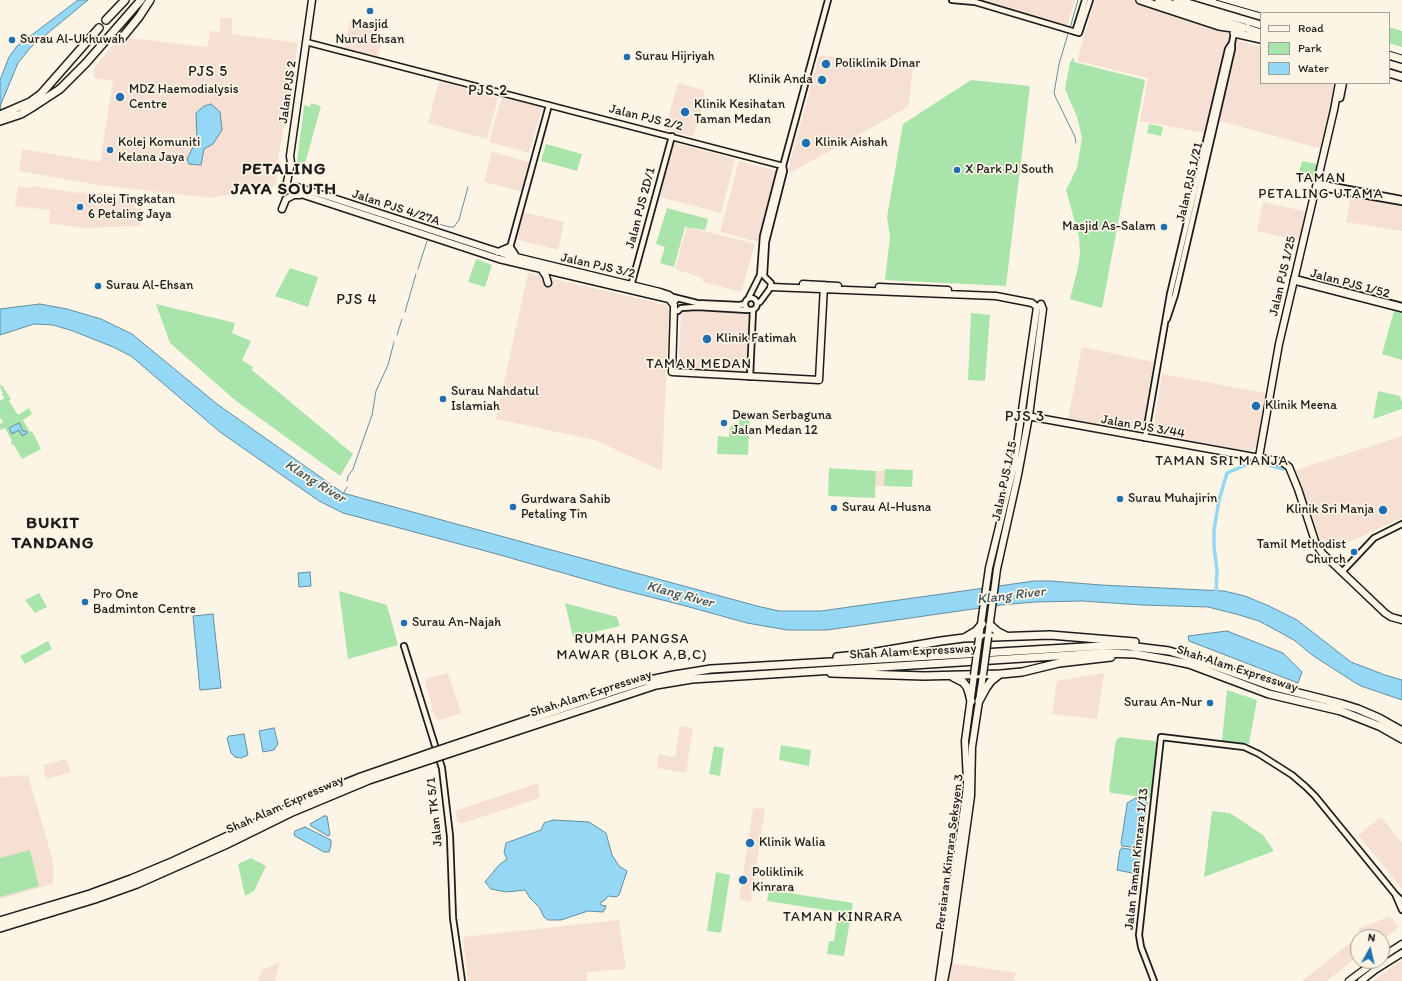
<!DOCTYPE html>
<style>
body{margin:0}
#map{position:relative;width:1402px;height:981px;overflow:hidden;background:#fcf5e5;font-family:Itim,sans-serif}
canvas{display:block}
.legend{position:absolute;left:1260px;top:12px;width:130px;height:72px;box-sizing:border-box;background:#fcf5e5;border:1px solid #a29e95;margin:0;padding:5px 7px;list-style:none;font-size:12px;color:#1c1c1c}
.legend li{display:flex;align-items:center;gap:8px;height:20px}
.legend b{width:20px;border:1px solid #a29e95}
.north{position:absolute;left:1350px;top:929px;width:40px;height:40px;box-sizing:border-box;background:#fcf5e5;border:1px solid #a29e95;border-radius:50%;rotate:8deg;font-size:11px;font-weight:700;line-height:16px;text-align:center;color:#1c1c1c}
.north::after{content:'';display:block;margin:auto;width:14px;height:18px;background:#1f6fb2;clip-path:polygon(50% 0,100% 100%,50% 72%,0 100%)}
</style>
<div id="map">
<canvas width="1402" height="981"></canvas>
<ul class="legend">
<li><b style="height:5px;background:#fcf5e5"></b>Road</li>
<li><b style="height:11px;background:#a9e5ab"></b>Park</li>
<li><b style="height:11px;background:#94d8f6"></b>Water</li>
</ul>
<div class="north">N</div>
</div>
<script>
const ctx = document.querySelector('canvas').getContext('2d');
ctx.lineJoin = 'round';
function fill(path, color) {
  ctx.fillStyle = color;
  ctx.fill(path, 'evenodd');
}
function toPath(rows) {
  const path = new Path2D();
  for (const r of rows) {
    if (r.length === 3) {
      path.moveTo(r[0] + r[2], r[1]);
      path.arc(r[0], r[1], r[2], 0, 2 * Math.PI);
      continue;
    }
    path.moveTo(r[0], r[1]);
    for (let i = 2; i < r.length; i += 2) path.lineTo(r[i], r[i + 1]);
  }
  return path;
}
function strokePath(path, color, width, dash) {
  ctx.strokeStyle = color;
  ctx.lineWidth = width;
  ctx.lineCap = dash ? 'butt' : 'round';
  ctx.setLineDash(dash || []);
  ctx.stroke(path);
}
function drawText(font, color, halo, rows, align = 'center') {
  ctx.font = font + ' Itim,sans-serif';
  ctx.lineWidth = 3.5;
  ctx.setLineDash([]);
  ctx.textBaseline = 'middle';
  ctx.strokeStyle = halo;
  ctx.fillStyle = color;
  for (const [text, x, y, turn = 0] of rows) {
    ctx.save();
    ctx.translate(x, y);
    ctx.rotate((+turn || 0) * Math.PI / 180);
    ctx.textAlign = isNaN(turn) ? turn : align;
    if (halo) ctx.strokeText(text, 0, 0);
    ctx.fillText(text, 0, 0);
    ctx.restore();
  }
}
fill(toPath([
 [980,0,1075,0,1067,27],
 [1095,0,1132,0,1236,32,1236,40,1261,47,1261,83,1335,83,1322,149,1209,118,1205,133,1140,121,1148,78,1077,61],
 [220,18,232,18,232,34,298,43,288,105,276,170,277,185,212,198,99,185,19,171,22,149,100,162,113,81,94,78,94,68,119,37,206,47,208,45,210,31,220,32],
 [350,20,384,34,378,56,344,48],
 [819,56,914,62,908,107,792,172,788,170],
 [439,81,498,98,487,139,428,123],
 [678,83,703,90,705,94,694,135,691,136,665,129],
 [502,96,542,108,529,153,489,142],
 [674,143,735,159,721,213,660,197],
 [492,152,531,163,523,192,484,182],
 [739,161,777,171,758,242,720,232],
 [18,186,28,188,34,186,79,193,93,192,136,198,135,208,143,209,140,226,84,228,49,223,50,210,15,206],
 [1351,196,1402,204,1402,231,1346,222],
 [1263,202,1308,212,1301,241,1257,231],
 [522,212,564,222,558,250,515,239],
 [687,227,755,244,741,292,703,282,702,278,675,269],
 [528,273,666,305,669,310,662,471,595,440,496,419],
 [684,309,745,312,749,314,747,369,744,374,678,369,681,313],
 [1082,347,1154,362,1143,428,1139,432,1068,419],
 [1162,374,1265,393,1256,448,1249,451,1155,434,1153,429],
 [1402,436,1402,518,1349,542,1322,543,1296,470],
 [876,471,885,471,884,486,876,486],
 [448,673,461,713,440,720,435,718,434,715,425,681,426,679],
 [1104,673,1097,719,1052,714,1057,681],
 [680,726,693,728,686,773,657,768,659,754,675,757],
 [66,759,71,772,46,779,43,765],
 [28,775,53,861,53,884,0,899,0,777],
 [538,783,540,798,463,823,459,823,457,820,455,811],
 [755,808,765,809,751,902,739,900,753,809],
 [1381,817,1402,843,1402,889,1358,835],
 [1390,916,1398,927,1382,941,1382,937,1358,937,1362,934,1358,929],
 [619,920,626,969,587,972,587,981,468,981,463,937],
 [1358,937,1358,956,1327,981,1302,981],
 [1402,961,1402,981,1373,981,1394,965],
 [280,962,275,981,258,981,262,970],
 [951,963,1016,973,1014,981,948,981]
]), '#f6dfd3');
fill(toPath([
 [1389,27,1402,31,1402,47,1389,43],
 [1074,57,1074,62,1145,80,1102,308,1070,299,1078,267,1080,254,1079,237,1066,190,1077,168,1082,138,1077,117,1065,89,1070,62],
 [971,80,1030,86,1006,286,885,280,890,237,887,217,903,124],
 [311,103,321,106,303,171,297,162,303,115,304,105,310,107],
 [1149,124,1163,127,1161,136,1147,133],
 [546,144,582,154,577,171,541,161],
 [1302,161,1317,164,1313,180,1298,176],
 [667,208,708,219,705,230,685,227,674,267,660,263,665,247,656,244],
 [476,259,492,265,485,287,468,282],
 [290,268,318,277,308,307,275,296],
 [156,304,235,323,232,333,251,341,242,360,253,367,252,370,353,454,340,476,236,401,170,343],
 [1394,311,1402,313,1402,360,1382,354],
 [971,313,990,315,985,381,968,380],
 [1,384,11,399,9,401,18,415,29,408,32,414,23,420,30,432,32,431,41,449,22,459,14,445,12,445,11,442,12,441,5,428,0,430,0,424,3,422,0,418,0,401,4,398,2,394,3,393,0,387],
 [1378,391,1400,396,1402,403,1402,409,1373,419],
 [739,411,750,412,748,455,717,454,718,436,729,437,730,428,733,423,739,423],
 [829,468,876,471,875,498,828,496],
 [885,469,913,470,912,487,884,486],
 [339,591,387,605,398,645,348,659],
 [39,593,47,607,35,613,25,600],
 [565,603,617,617,620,626,573,637],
 [48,641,52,649,25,664,20,656],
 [1227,690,1257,700,1249,744,1222,741],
 [1120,737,1155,741,1158,746,1151,798,1111,793,1109,790,1116,740],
 [781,745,811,750,809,766,779,760],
 [714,746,724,748,720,776,709,774],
 [1212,811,1230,813,1263,835,1274,851,1204,877],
 [30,850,39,886,0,897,0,858],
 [251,858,266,866,254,891,245,896,238,864],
 [716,872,730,875,721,933,707,931],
 [769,890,853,903,844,956,827,954,829,941,834,941,838,912,767,901]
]), '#a9e5ab');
const water = toPath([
 [78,0,88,0,31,47,18,63,1,104,0,112,0,80,9,57,17,46,78,0],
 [211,104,220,112,222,130,213,144,204,149,201,165,189,164,187,159,197,139,196,113,204,106,211,104],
 [40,304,67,309,101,319,132,334,217,404,343,493,757,606,779,611,821,611,1034,581,1051,581,1101,585,1224,591,1245,596,1269,606,1297,620,1351,662,1385,675,1402,680,1402,700,1361,686,1354,682,1312,655,1294,640,1259,621,1236,614,1208,607,1142,605,1082,601,1035,602,1001,605,827,630,787,630,747,623,682,605,619,589,493,553,343,513,319,501,220,432,138,362,131,356,113,347,73,331,53,325,34,324,0,335,0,309,40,304],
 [19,423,23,431,26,431,27,433,22,436,19,430,12,434,9,428,19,423],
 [310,572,311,586,299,587,298,573,310,572],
 [213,614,221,688,200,690,193,616,213,614],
 [1227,631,1283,653,1302,672,1298,683,1189,641,1188,636,1227,631],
 [274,728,278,744,274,750,263,752,259,731,274,728],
 [244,734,248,755,241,758,235,757,231,753,227,738,229,736,244,734],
 [1136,798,1145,800,1147,803,1142,846,1140,848,1122,846,1121,843,1127,805,1127,803,1136,798],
 [324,816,327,816,330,835,328,836,311,826,310,824,324,816],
 [553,820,589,822,606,833,612,855,619,866,627,871,619,895,616,897,608,896,605,900,600,903,601,905,606,906,605,909,603,912,588,911,561,920,548,920,544,917,539,907,530,898,525,890,506,892,491,889,485,882,499,865,507,859,504,852,506,843,541,830,544,823,553,820],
 [305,827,331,840,331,845,329,852,324,852,295,836,294,833,295,831,305,827],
 [1122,848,1141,851,1139,873,1137,874,1117,870,1120,850,1122,848]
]);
fill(water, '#94d8f6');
strokePath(water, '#648d9f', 1);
strokePath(toPath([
 [1070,28,1078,0],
 [1068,34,1059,64,1054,93,1056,98,1075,137,1076,143],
 [434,223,450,227,454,227,459,220,468,187],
 [418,269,427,241],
 [405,312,416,274],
 [397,335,402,319],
 [347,481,348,476,353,469,372,415,376,391,388,365,394,342],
 [343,494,347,487]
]), '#648d9f', 1);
strokePath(toPath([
 [1216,594,1217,570,1214,547,1214,530,1219,500,1227,473,1255,461,1283,469]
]), '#94d8f6', 3.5);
const minor = toPath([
 [952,0,975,2,1079,33,1090,0],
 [1075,32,1085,0],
 [306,42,783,166],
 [1317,183,1402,199],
 [1316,187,1402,202],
 [508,255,549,105],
 [1294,278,1402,306],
 [1293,281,1402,309],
 [631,286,672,136],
 [673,297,697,303,739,305,745,304],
 [749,297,760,275,763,236,780,170,783,166],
 [751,304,6],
 [757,303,760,302,771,287,771,283,764,276,766,242,784,171,783,166,828,0],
 [678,311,681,308,697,307,748,310],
 [1167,319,1175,295,1232,49,1232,43,1234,33],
 [750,377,753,310],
 [1145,438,1170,294,1228,49,1232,43],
 [1342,572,1374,538,1402,524],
 [404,646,442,768,450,836,453,918,462,981],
 [1395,894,1402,910],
 [1154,981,1141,947,1139,935,1161,737,1244,747,1259,754,1292,775,1306,787,1315,796,1395,894,1402,901]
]);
const major = toPath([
 [1340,98,1343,83],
 [286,187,290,190,307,196,499,259,669,299,674,305,674,308,672,372,819,380,824,285],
 [286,187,297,187,330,197,508,255,660,292,669,295,675,300],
 [286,187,291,163,290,156,312,0],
 [282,209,286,199,294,195,300,195],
 [498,252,510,247,517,258],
 [542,270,546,276,548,283],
 [803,284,838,286],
 [771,287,996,296,1032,303,1037,307,1014,465,989,568,979,638],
 [879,287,948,290],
 [1022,415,1282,462,1289,467,1298,489,1316,544,1322,553,1385,613,1391,617,1402,620],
 [1259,457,1279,344,1334,110,1339,83],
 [988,637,997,569,1018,475,1029,416,1043,309,1041,304],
 [1382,957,1402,944],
 [939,981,966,794,967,782,965,741,974,675],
 [944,981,948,961,971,796,972,747,983,675],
 [1349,981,1376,961],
 [1361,981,1375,970,1402,953]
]);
const highway = toPath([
 [1140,0,1219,26,1233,28,1247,28],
 [1159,0,1261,33],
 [1177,0,1261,25],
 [106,20,125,0],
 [1234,33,1261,39],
 [121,39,139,17,150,0],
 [1389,64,1402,68],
 [1389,73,1402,77],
 [0,115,30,102,41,94,99,28],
 [0,121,21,114,31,108,60,89,86,63,141,0],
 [990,625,998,632,1006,636],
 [966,637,976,631,982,624],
 [837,657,865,654,941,641,964,638,1050,635,1135,642],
 [831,673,924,676,1001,674,1022,672,1059,663,1111,657],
 [953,677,963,682,967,687,969,693,971,701],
 [979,701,986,688,991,681,1000,674],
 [448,747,611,692,645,681,674,675,711,669,779,665,1101,646,1128,646,1169,651,1192,658,1271,686,1342,704,1358,709,1379,718,1402,731],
 [450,753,656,685,692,679,1103,653,1135,654,1170,660,1189,664,1269,694,1341,711,1379,726,1402,739],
 [0,921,90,894,131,879,174,861,314,796,361,777,430,753],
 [0,928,95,899,137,884,225,845,290,813,369,780,432,759]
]);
strokePath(minor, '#1c1c1c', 8);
strokePath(major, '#1c1c1c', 9);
strokePath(highway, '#1c1c1c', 10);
strokePath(minor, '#fcf5e5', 4.5);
strokePath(major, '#fcf5e5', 6);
strokePath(highway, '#fcf5e5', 7);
strokePath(toPath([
 [1216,0,1261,13],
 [1389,51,1402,55]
]), '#1c1c1c', 1);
const majorBridge = toPath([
 [974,675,979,638],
 [983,675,988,637]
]);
const highwayBridge = toPath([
 [430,753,448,747],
 [432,759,450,753]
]);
strokePath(majorBridge, '#1c1c1c', 9, []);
strokePath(highwayBridge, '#1c1c1c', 10, []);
strokePath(majorBridge, '#fcf5e5', 6);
strokePath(highwayBridge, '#fcf5e5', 7);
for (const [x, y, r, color] of [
 [370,11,4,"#1f6fb2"],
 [12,40,4,"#1f6fb2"],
 [627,57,4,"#1f6fb2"],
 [826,64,5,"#1f6fb2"],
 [822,80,5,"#1f6fb2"],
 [120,97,5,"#1f6fb2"],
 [685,112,5,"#1f6fb2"],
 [806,143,5,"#1f6fb2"],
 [110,150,4,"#1f6fb2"],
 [957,170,4,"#1f6fb2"],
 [80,207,4,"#1f6fb2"],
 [1164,227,4,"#1f6fb2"],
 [98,286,4,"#1f6fb2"],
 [707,339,5,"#1f6fb2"],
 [443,399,4,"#1f6fb2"],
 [1256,406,5,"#1f6fb2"],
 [724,423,4,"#1f6fb2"],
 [1120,499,4,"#1f6fb2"],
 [513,507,4,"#1f6fb2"],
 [834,508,4,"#1f6fb2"],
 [1383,510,5,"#1f6fb2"],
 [1354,552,4,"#1f6fb2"],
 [85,602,4,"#1f6fb2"],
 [404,623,4,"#1f6fb2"],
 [1210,703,4,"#1f6fb2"],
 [750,843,5,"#1f6fb2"],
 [743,880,5,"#1f6fb2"]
]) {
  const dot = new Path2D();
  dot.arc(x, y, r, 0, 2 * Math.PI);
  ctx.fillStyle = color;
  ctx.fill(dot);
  strokePath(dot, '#fcf5e5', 1.5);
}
drawText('13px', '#1c1c1c', '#fcf5e5', [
 ["Masjid",370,25,"center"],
 ["Nurul Ehsan",370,40,"center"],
 ["Surau Al-Ukhuwah",20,40],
 ["Surau Hijriyah",635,57],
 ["Poliklinik Dinar",835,64],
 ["Klinik Anda",813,80,"right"],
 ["MDZ Haemodialysis",129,90],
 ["Centre",129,105],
 ["Klinik Kesihatan",694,105],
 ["Taman Medan",694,120],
 ["Kolej Komuniti",118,143],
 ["Kelana Jaya",118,158],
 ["Klinik Aishah",815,143],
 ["X Park PJ South",965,170],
 ["Kolej Tingkatan",88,200],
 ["6 Petaling Jaya",88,215],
 ["Masjid As-Salam",1156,227,"right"],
 ["Surau Al-Ehsan",106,286],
 ["Klinik Fatimah",716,339],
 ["Surau Nahdatul",451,392],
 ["Islamiah",451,407],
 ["Klinik Meena",1265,406],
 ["Dewan Serbaguna",732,416],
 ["Jalan Medan 12",732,431],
 ["Surau Muhajirin",1128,499],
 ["Gurdwara Sahib",521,500],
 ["Petaling Tin",521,515],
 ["Surau Al-Husna",842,508],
 ["Klinik Sri Manja",1374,510,"right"],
 ["Tamil Methodist",1346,545,"right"],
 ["Church",1346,560,"right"],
 ["Pro One",93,595],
 ["Badminton Centre",93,610],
 ["Surau An-Najah",412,623],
 ["Surau An-Nur",1202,703,"right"],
 ["Klinik Walia",759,843],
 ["Poliklinik",752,873],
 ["Kinrara",752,888]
], 'left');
drawText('13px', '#1c1c1c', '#fcf5e5', [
 ["Jalan PJS 2",288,92,-82],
 ["Jalan PJS 2/2",646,118,14],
 ["Jalan PJS 1/21",1190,182,-77],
 ["Jalan PJS 4/27A",396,208,18],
 ["Jalan PJS 2D/1",641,208,-75],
 ["Jalan PJS 3/2",598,266,13],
 ["Jalan PJS 1/25",1283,276,-77],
 ["Jalan PJS 1/52",1350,284,15],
 ["Jalan PJS 3/44",1143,427,10],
 ["Jalan PJS 1/15",1005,481,-78],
 ["Shah Alam Expressway",913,652,-3],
 ["Shah Alam Expressway",1237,669,18],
 ["Shah Alam Expressway",591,694,-18],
 ["Shah Alam Expressway",285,805,-24],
 ["Jalan TK 5/1",435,812,-96],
 ["Persiaran Kinrara Seksyen 3",950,852,-83],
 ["Jalan Taman Kinrara 1/13",1137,859,-84]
]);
ctx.letterSpacing = '1px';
drawText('14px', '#1c1c1c', '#fcf5e5', [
 ["TAMAN",1321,178],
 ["PETALING UTAMA",1321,194],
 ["TAMAN MEDAN",699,364],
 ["TAMAN SRI MANJA",1222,461],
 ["RUMAH PANGSA",632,639],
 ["MAWAR (BLOK A,B,C)",632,655],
 ["TAMAN KINRARA",843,917]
]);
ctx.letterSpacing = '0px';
drawText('italic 14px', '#40545d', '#fcf5e5', [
 ["Klang River",315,482,32],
 ["Klang River",680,595,15],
 ["Klang River",1011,596,-7]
]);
ctx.letterSpacing = '1px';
drawText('15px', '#1c1c1c', '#fcf5e5', [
 ["PJS 5",208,72],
 ["PJS 2",488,91],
 ["PJS 4",357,300],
 ["PJS 3",1025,417]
]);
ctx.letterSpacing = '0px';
ctx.letterSpacing = '1px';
drawText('bold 17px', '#1c1c1c', '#fcf5e5', [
 ["PETALING",284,170],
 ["JAYA SOUTH",284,190],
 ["BUKIT",53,524],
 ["TANDANG",53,544]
]);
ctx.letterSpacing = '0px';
</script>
